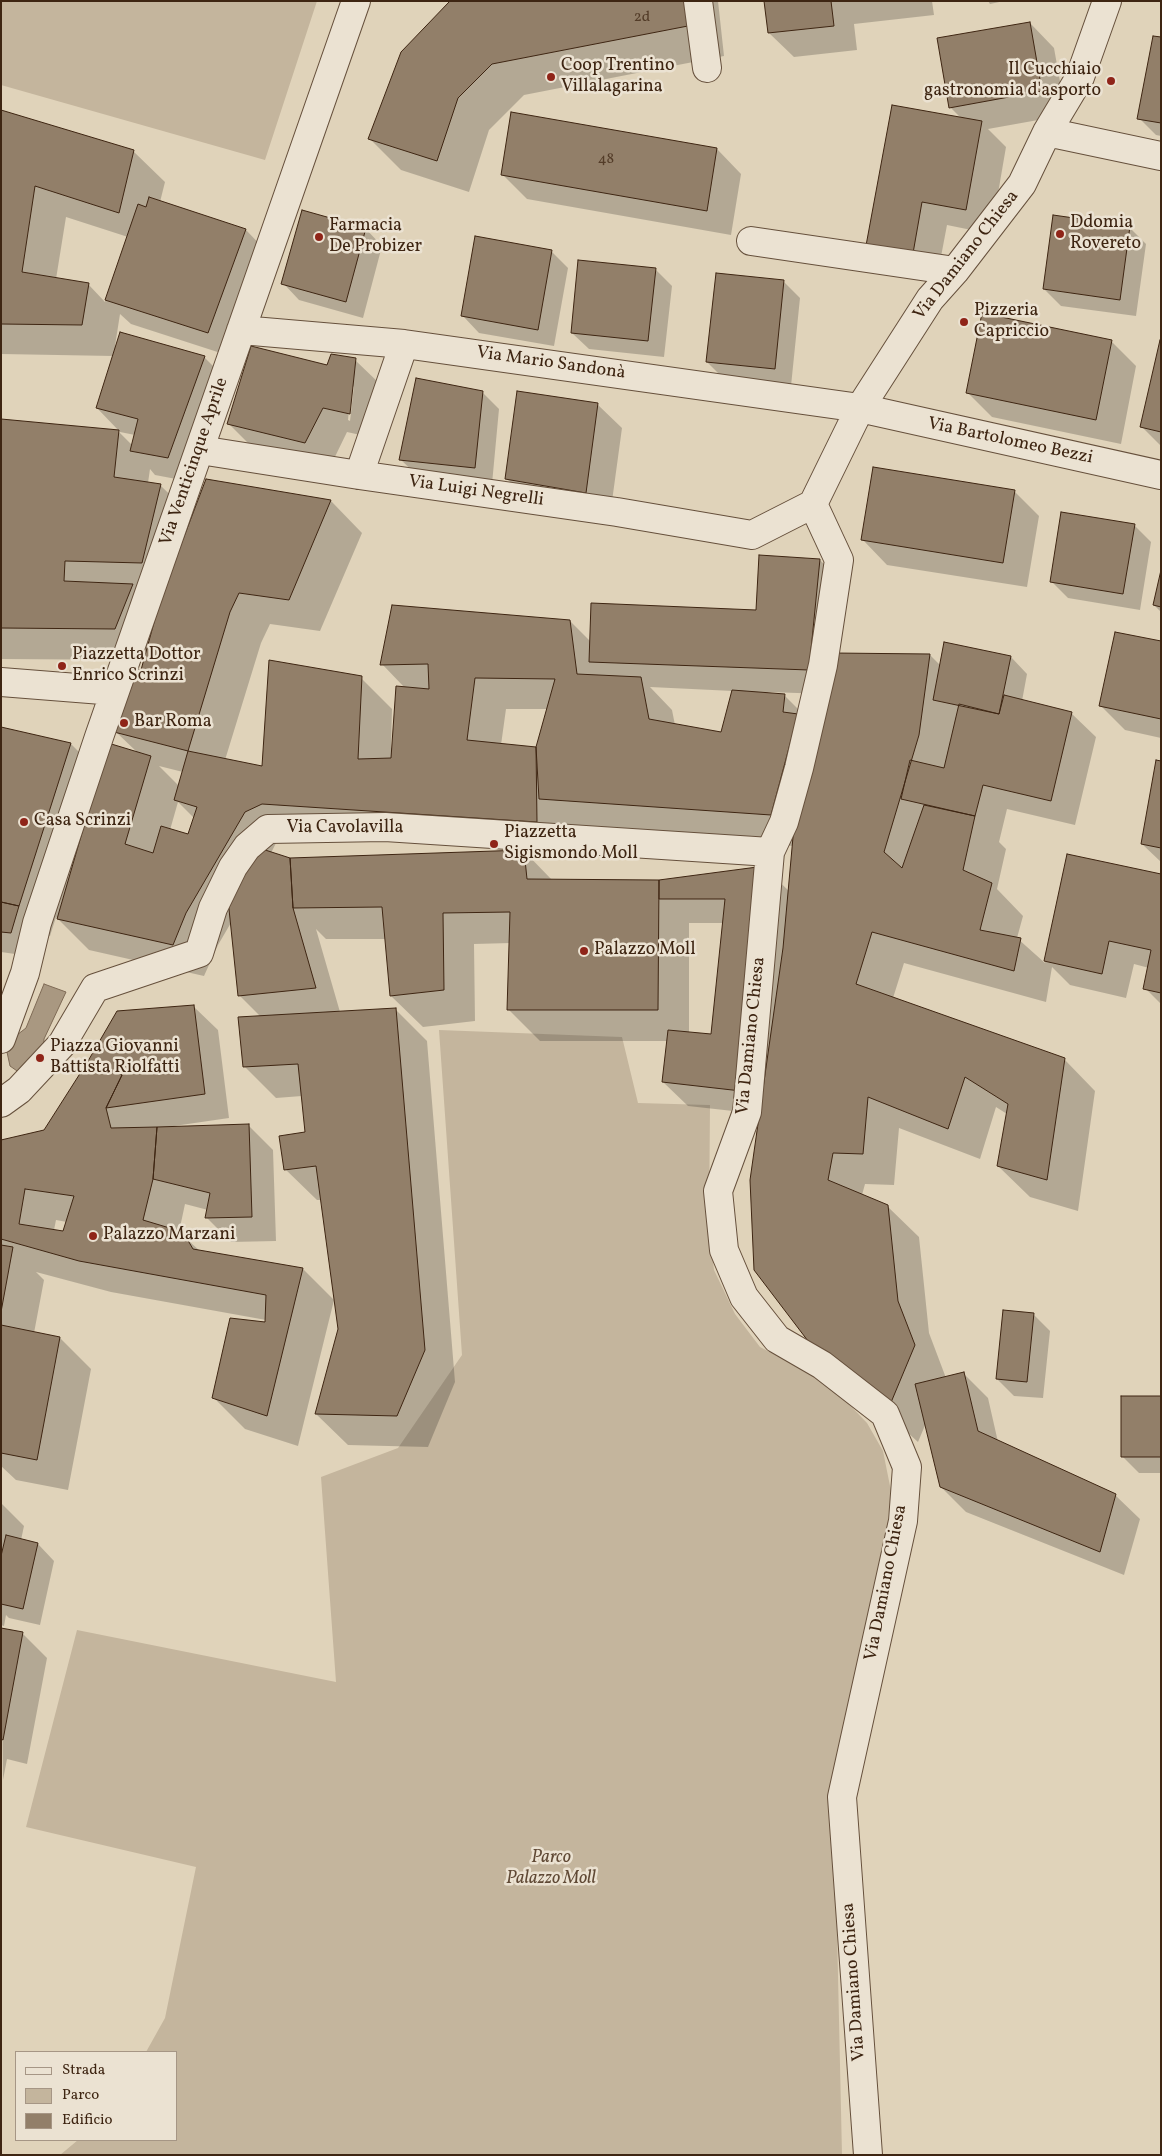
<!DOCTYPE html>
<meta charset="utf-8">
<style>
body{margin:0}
#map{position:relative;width:1162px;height:2156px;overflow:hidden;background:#e0d3ba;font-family:Vollkorn,serif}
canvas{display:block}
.frame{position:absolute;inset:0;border:2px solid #3e2512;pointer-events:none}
.legend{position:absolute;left:15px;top:2051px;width:162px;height:90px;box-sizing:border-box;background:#ebe2d2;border:1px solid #a69685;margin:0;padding:6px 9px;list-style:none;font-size:15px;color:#3e2512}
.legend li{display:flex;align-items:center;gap:10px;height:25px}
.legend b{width:25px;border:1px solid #a69685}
</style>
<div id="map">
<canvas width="1162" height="2156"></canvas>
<div class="frame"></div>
<ul class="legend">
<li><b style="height:6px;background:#ebe2d2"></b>Strada</li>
<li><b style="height:14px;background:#c4b59d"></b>Parco</li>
<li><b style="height:14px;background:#927f69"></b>Edificio</li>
</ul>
</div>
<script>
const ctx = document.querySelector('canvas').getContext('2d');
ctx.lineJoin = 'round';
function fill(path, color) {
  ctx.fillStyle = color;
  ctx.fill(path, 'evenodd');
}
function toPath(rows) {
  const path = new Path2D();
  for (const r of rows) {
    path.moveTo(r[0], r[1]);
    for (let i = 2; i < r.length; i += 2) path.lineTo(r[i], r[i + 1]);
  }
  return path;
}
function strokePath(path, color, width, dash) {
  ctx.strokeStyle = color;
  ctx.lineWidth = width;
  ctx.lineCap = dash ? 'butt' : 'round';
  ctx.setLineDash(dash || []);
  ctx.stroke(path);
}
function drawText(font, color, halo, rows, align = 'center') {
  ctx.font = font + ' Vollkorn,serif';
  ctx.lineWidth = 5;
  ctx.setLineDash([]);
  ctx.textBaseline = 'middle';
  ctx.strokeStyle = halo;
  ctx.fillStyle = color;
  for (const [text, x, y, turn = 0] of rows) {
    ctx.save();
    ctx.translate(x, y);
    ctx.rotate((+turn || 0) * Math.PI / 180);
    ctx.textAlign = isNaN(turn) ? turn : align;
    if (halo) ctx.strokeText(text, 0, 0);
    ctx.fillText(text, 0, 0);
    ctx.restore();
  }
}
fill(toPath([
 [1,1,317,1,265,160,1,85],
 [439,1030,622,1037,638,1103,710,1105,709,1225,714,1270,735,1314,760,1347,813,1374,841,1396,867,1423,883,1451,891,1491,886,1541,835,1840,842,2155,60,2155,78,2140,176,2140,176,2052,146,2052,165,2018,196,1867,26,1827,77,1630,336,1682,321,1477,398,1448,462,1355]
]), '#c4b59d');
const water = toPath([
 [44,984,66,992,44,1039,43,1059,20,1073,10,1066,7,1052,13,1038,26,1028,44,984]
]);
fill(water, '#a99881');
strokePath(water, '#7e6a55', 1);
fill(toPath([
 [452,1,718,1,724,56,524,95,489,130,469,192,401,170,369,138],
 [766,1,932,1,934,15,854,24,857,50,794,57,769,33],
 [988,1,1004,1,990,4],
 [1030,23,1054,48,1066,115,988,129,1006,147,991,234,947,225,936,283,891,275,866,250,962,119,950,107],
 [1161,38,1161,136,1156,135,1139,118],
 [1,111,133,151,165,182,160,202,246,230,270,255,233,357,131,324,120,314,115,346,204,357,229,382,192,482,155,475,150,469,148,483,160,485,193,517,207,480,331,501,362,533,320,631,270,624,261,643,225,760,264,768,361,678,392,709,391,748,393,748,405,688,382,664,570,621,591,642,757,611,820,560,844,585,837,654,930,655,941,666,1011,657,1027,674,1022,701,1071,713,1096,737,1075,825,1007,809,999,842,1006,849,997,889,1023,916,1017,938,1045,963,1068,855,1161,875,1161,1004,1145,988,1149,968,1134,964,1126,998,1070,985,1052,967,1046,1002,904,963,893,998,1064,1059,1095,1091,1078,1211,1030,1197,998,1166,1007,1114,996,1107,980,1159,899,1128,894,1185,865,1184,862,1195,887,1206,919,1237,929,1333,946,1378,964,1374,988,1398,998,1442,1115,1495,1140,1519,1124,1575,966,1512,941,1487,926,1423,918,1442,841,1372,760,1114,688,1106,663,1082,668,1041,540,1041,509,1010,511,943,474,944,475,1021,423,1027,391,996,386,939,326,939,316,929,340,1012,395,1009,427,1041,455,1382,428,1447,348,1445,316,1414,339,1329,322,1200,317,1200,285,1169,306,1133,302,1096,276,1098,244,1066,261,1017,239,995,232,921,218,945,204,976,89,950,56,917,50,936,42,934,36,957,1,952,1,729,71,744,101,774,138,753,116,732,145,660,1,659,1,420,119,432,132,445,135,435,120,432,97,408,113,356,1,354],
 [66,217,128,237,105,302,88,284,56,279],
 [650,687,733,691,722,733,675,725,672,710],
 [768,692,826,694,816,727,785,696,767,694],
 [506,709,548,709,537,748,501,745],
 [794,723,796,723,771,822,769,821],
 [159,766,183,772,179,786],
 [178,802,195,819,189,836,170,830],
 [571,830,794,846,790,892,764,867,659,881,553,881,522,849],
 [294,835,518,849,518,851,290,859,271,853,276,843],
 [689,923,723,923,712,1036,689,1033],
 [513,114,717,149,741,174,731,235,527,199,502,174],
 [303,211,366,229,382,246,363,318,299,300,283,283],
 [1129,227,1146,244,1136,316,1061,306,1044,289],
 [551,251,568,268,554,346,479,333,463,316],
 [655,269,672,286,664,357,589,349,572,333],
 [784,282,800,298,791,386,724,379,707,362],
 [1111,341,1136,366,1121,444,992,417,967,392],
 [1161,344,1161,446,1142,427],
 [355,360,380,384,374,438,347,432,330,467,253,448,228,423,328,366],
 [354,386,350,421,348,420,351,389],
 [482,392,499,409,492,484,418,476,401,460],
 [597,404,622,428,610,516,531,503,506,478],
 [1014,491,1039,516,1027,587,887,565,863,540],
 [1134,525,1151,542,1140,610,1068,598,1051,581],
 [1161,576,1161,612,1154,605],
 [1161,642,1161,738,1125,730,1101,706],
 [1161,763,1161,862,1142,844],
 [193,1006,218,1030,229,1118,174,1126,174,1128,248,1125,273,1150,276,1241,231,1242,207,1218,208,1210,185,1204,179,1232,201,1252,303,1269,334,1300,298,1446,245,1429,213,1397,266,1320,111,1292,36,1272,44,1280,34,1333,60,1338,91,1369,68,1490,16,1480,1,1466,1,1141,45,1131],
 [56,1220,67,1222,64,1232,54,1230],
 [1033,1314,1050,1331,1043,1398,1014,1396,997,1379],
 [1161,1397,1161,1473,1139,1473,1122,1456],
 [1,1503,24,1526,21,1540,38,1544,54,1561,40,1625,9,1618,6,1615,4,1626,1,1625],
 [1,1629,22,1633,47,1658,27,1764,7,1759,3,1780]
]), '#0003');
const building = toPath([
 [450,1,690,1,693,25,492,64,458,98,437,161,368,139,401,52,450,1],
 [764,1,831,1,834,26,768,33,764,1],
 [1030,22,1042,91,949,108,937,38,1030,22],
 [1153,36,1161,37,1161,123,1137,119,1153,36],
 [892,105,982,121,966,210,922,202,912,259,865,251,892,105],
 [1,110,134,150,119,213,35,186,22,272,89,283,82,325,1,324,1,110],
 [511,112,717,148,707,211,501,175,511,112],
 [149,197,246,229,208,333,105,300,138,204,146,207,149,197],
 [302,210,366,228,346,302,281,284,302,210],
 [1053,215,1130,226,1120,300,1043,289,1053,215],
 [475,236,552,250,538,330,461,316,475,236],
 [578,260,656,268,648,341,571,333,578,260],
 [716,273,784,280,775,369,706,362,716,273],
 [982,313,1112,340,1096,420,966,393,982,313],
 [120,332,205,356,168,458,130,451,138,419,96,408,120,332],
 [1160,340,1161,340,1161,432,1140,427,1160,340],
 [251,346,327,365,331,354,356,358,350,414,323,408,305,443,227,424,251,346],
 [416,378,483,391,475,468,399,460,416,378],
 [517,391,598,403,586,493,505,479,517,391],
 [1,419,119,430,114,477,161,484,142,563,65,561,64,581,133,584,115,629,1,628,1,419],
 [873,467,1015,490,1003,563,861,540,873,467],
 [206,479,331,500,289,600,239,593,230,612,188,751,114,732,133,669,141,670,161,597,206,479],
 [1061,512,1135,524,1123,594,1050,582,1061,512],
 [759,555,820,559,809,670,589,662,591,603,756,610,759,555],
 [1161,570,1161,607,1153,605,1161,570],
 [392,605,570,620,577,674,641,677,649,719,721,732,732,690,785,694,783,712,798,714,771,815,539,799,536,747,555,679,475,678,467,740,536,747,537,822,262,804,245,812,186,913,173,945,57,919,108,743,151,756,125,844,153,853,161,826,188,834,197,807,174,800,188,751,262,766,269,660,362,676,358,759,391,758,396,686,429,689,428,664,380,665,392,605],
 [1115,632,1161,641,1161,719,1099,706,1115,632],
 [944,642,1011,656,999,714,933,700,944,642],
 [832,653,930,654,919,735,884,852,902,868,924,805,975,816,963,870,992,883,980,930,1021,938,1014,971,872,932,856,984,1065,1058,1047,1180,997,1166,1008,1104,965,1077,948,1129,868,1097,863,1154,833,1153,828,1180,888,1205,898,1301,915,1345,887,1412,808,1341,754,1270,750,1180,783,948,793,837,815,745,832,653],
 [1004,695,1072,712,1051,801,983,785,975,816,901,799,910,760,944,768,959,704,999,714,1004,695],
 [1,727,71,743,19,906,1,902,1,727],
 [1156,760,1161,761,1161,848,1141,844,1156,760],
 [259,848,290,858,293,908,316,988,238,996,227,890,259,848],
 [524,850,527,879,659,880,658,1010,507,1010,510,912,443,913,444,990,390,996,382,907,293,908,290,858,524,850],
 [1067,854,1161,874,1161,993,1143,989,1151,950,1109,941,1102,974,1044,961,1067,854],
 [765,866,741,1091,662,1082,668,1030,711,1034,725,899,659,899,659,880,765,866],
 [1,902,19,906,11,933,1,932,1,902],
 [194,1005,205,1094,106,1108,122,1075,88,1061,117,1011,194,1005],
 [396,1008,425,1350,397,1416,315,1414,338,1329,316,1166,284,1170,279,1136,305,1132,298,1064,243,1067,238,1017,396,1008],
 [88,1061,122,1075,106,1108,111,1128,157,1127,153,1179,143,1220,183,1232,193,1249,303,1268,267,1416,212,1398,230,1318,265,1322,266,1295,79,1261,1,1239,1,1140,44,1130,88,1061],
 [25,1189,74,1196,63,1231,19,1224,25,1189],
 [249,1124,252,1217,205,1218,210,1193,153,1179,157,1127,249,1124],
 [1,1245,13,1247,1,1312,1,1245],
 [1003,1310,1034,1313,1027,1382,996,1379,1003,1310],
 [1,1325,60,1337,37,1460,1,1453,1,1325],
 [964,1372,978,1431,1116,1494,1100,1552,940,1487,915,1384,964,1372],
 [1121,1396,1161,1396,1161,1457,1121,1457,1121,1396],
 [6,1535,38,1543,23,1609,1,1604,1,1556,6,1535],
 [1,1628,23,1632,3,1740,1,1739,1,1628]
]);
fill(building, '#927f69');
strokePath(building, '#3e2512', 1);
const minor = toPath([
 [698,1,707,68],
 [1047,132,1161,156],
 [751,241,955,271],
 [241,330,404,344,860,408,1161,475],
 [200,450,359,475,617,512,752,535,813,504,860,408,930,299,955,271,1022,184,1047,132,1080,77,1107,1],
 [359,475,404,344],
 [813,504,839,560,823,665,799,768,784,822,770,852,747,1112,718,1191,724,1250,744,1297,777,1339,822,1365,885,1414,907,1467,903,1521,842,1797,868,2155],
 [1,682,115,691],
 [1,1039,25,973,37,923,99,737,356,1],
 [1,1103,19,1090,62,1044,95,988,199,953,213,908,233,867,247,847,268,829,385,827,770,852]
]);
strokePath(minor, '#66503c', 30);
strokePath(minor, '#ebe2d2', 28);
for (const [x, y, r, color] of [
 [551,77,5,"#8f2418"],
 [1111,81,5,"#8f2418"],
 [1060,234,5,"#8f2418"],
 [319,237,5,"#8f2418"],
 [964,322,5,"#8f2418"],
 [62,666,5,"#8f2418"],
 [124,723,5,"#8f2418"],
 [24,822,5,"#8f2418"],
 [494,844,5,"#8f2418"],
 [584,951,5,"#8f2418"],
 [40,1058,5,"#8f2418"],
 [93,1236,5,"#8f2418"]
]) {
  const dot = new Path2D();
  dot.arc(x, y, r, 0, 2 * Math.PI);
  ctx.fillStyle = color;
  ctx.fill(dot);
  strokePath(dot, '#ebe2d2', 2);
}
drawText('15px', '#533c28', null, [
 ["2d",642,18],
 ["48",606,160]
]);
drawText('18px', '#3e2512', '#ebe2d2', [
 ["Coop Trentino",561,67],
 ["Villalagarina",561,88],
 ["Il Cucchiaio",1101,71,"right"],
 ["gastronomia d'asporto",1101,92,"right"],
 ["Ddomia",1070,224],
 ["Rovereto",1070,245],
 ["Farmacia",329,227],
 ["De Probizer",329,248],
 ["Pizzeria",974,312],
 ["Capriccio",974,333],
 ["Piazzetta Dottor",72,656],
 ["Enrico Scrinzi",72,677],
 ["Bar Roma",134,723],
 ["Casa Scrinzi",34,822],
 ["Piazzetta",504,834],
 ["Sigismondo Moll",504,855],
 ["Palazzo Moll",594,951],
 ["Piazza Giovanni",50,1048],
 ["Battista Riolfatti",50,1069],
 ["Palazzo Marzani",103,1236]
], 'left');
drawText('18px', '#3e2512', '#ebe2d2', [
 ["Via Damiano Chiesa",967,256,-52],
 ["Via Mario Sandonà",551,364,8],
 ["Via Bartolomeo Bezzi",1010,442,12],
 ["Via Venticinque Aprile",195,462,-71],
 ["Via Luigi Negrelli",476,492,8],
 ["Via Cavolavilla",345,829],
 ["Via Damiano Chiesa",752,1036,-84],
 ["Via Damiano Chiesa",887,1583,-79],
 ["Via Damiano Chiesa",855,1982,-94]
]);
drawText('italic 18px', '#604935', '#ebe2d2', [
 ["Parco",551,1859],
 ["Palazzo Moll",551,1880]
]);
</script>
